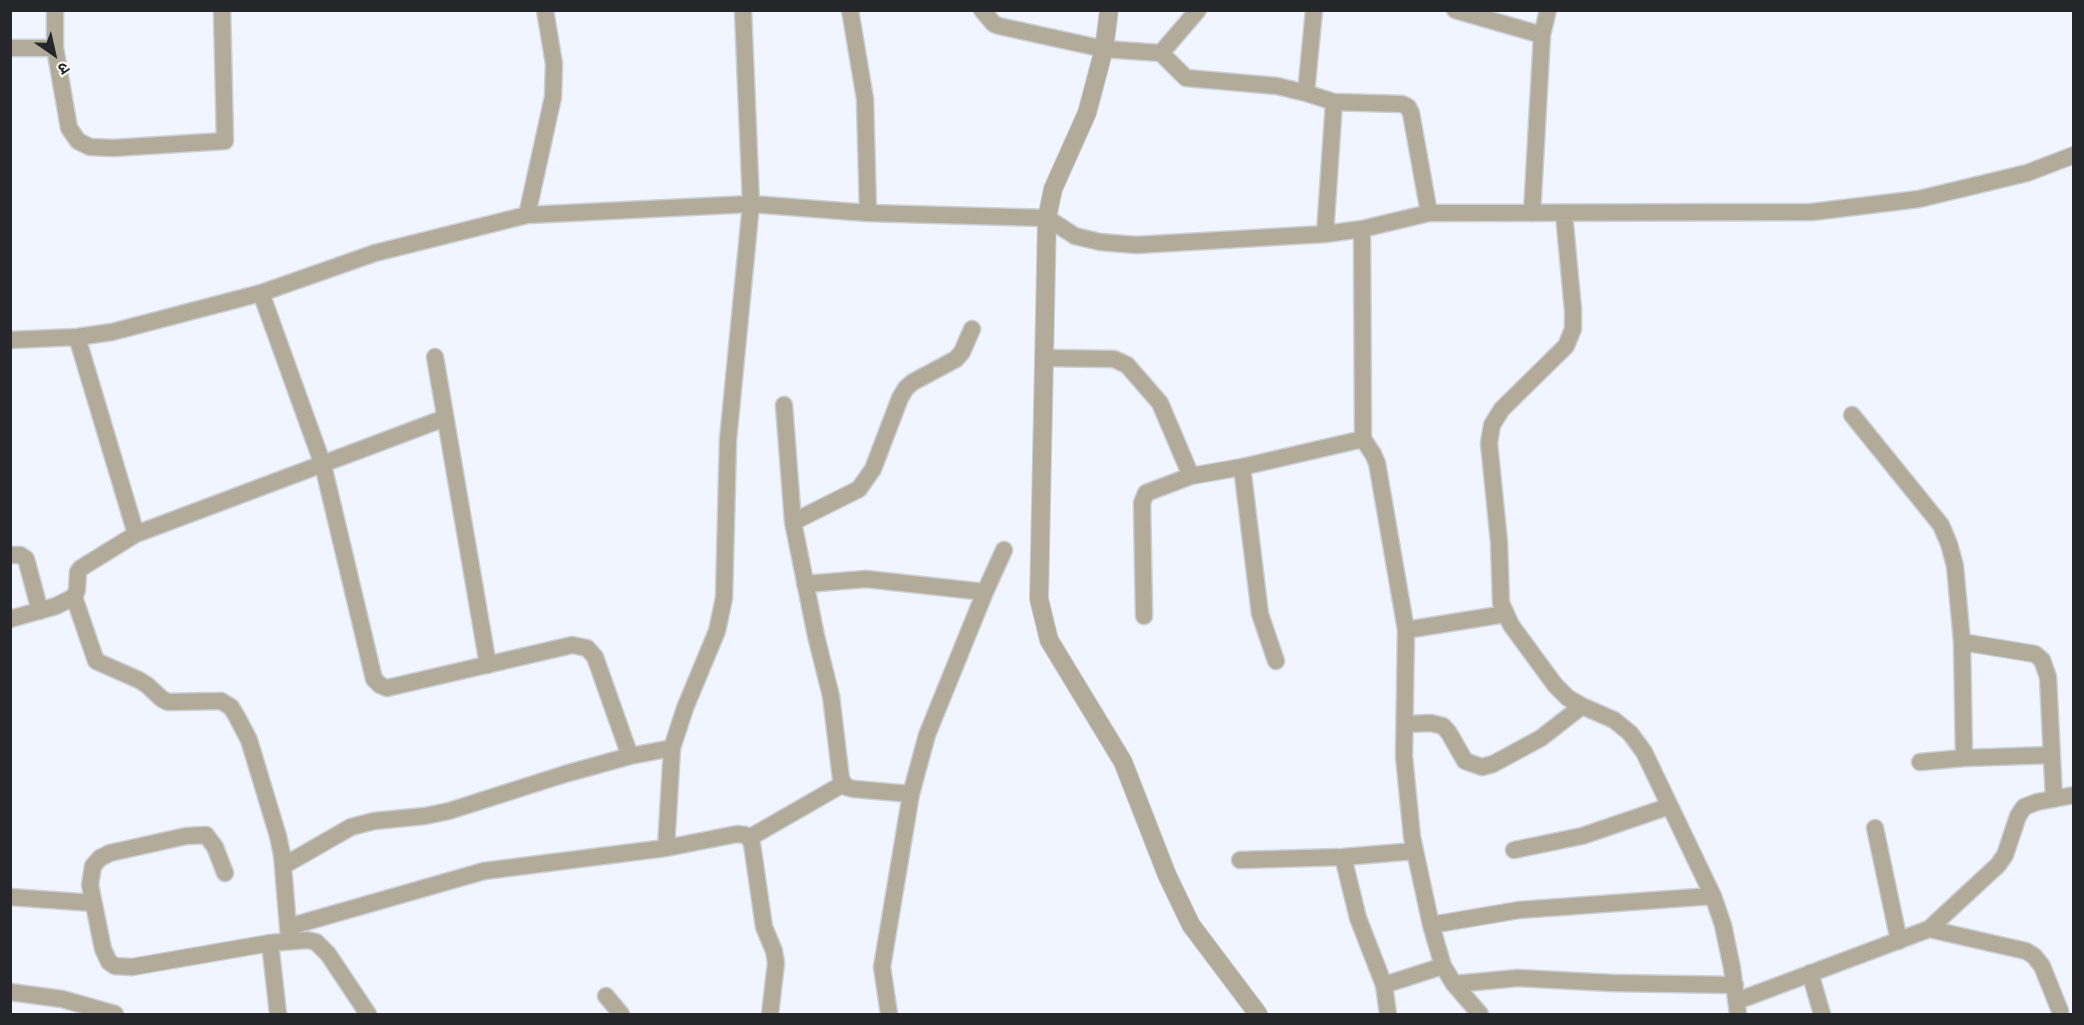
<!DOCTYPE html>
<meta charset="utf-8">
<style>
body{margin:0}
#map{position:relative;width:2084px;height:1025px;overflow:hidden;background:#f0f5ff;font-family:Lora,"Noto Sans Devanagari",serif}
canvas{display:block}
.frame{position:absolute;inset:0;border:12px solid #242629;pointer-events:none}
.north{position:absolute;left:24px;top:24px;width:60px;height:60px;-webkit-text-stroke:4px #fff;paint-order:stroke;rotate:146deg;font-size:16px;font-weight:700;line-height:24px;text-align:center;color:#242629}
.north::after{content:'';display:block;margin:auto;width:21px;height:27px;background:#242629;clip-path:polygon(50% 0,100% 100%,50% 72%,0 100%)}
</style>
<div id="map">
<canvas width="2084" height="1025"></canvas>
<div class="frame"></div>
<div class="north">उ</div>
</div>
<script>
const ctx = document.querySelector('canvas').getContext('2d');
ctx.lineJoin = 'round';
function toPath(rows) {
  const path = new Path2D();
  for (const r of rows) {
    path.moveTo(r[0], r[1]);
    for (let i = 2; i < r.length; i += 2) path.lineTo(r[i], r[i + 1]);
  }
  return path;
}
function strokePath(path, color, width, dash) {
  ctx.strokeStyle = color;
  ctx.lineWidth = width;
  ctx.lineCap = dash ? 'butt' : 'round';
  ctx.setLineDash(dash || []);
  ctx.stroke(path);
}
const minor = toPath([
 [55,10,55,48,69,128,78,141,90,147,113,148,225,141,222,10],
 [850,10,865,99,868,213],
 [982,10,994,24,999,26,1104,49,1161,53,1186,78,1277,86,1306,93,1334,102,1402,104,1408,107,1411,113,1429,213],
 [1455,10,1542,35],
 [10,48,55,48],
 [1161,53,1198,10],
 [1306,93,1314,10],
 [1532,213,1542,35,1548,10],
 [1564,214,1573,310,1573,329,1566,346,1502,409,1492,425,1489,443,1499,542,1501,603,1511,625,1555,685,1568,698,1582,706,1614,720,1630,733,1644,752,1713,896,1723,925,1732,968,1738,1014],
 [527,215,553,97,554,64,545,10],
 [1362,229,1363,439,1373,454,1377,463,1406,630,1404,756,1412,837,1431,925,1443,966,1454,984,1480,1014],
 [1325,234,1334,102],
 [261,293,323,465,374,679,380,685,387,688,572,645,587,648,595,657,630,756],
 [77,337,136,534],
 [10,340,77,337,112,332,261,293,375,253,527,215,751,204,868,213,1047,218,1075,236,1100,242,1136,245,1325,234,1362,229,1429,213,1812,212,1919,199,2027,173,2074,155],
 [435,357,488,665],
 [1044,358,1114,359,1127,365,1160,403,1191,476],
 [784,405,793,522,816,636,831,696,841,779,846,787,854,789,911,794],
 [1852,415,1941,525,1949,544,1955,566,1962,642,1964,758],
 [1242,467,1260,614,1276,661],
 [793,522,859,489,873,469,900,398,906,388,913,382,956,359,962,352,972,329],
 [10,555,20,555,26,559,40,611],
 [805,584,866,579,985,592],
 [74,597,96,661,139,680,147,685,162,699,168,702,221,701,231,707,237,717,249,740,278,836,282,855,289,938],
 [1144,616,1142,503,1146,493,1191,476,1242,467,1363,439],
 [10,619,56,606,74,597,77,590,78,572,81,568,136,534,445,418],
 [1406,630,1505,614],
 [1962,642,2035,654,2042,660,2048,677,2054,799],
 [1405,724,1431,723,1443,726,1449,733,1465,761,1482,767,1493,764,1541,738,1582,706],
 [1920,762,1964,758,2052,755],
 [1875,828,1899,941],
 [749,838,843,784],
 [666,848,672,748,685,708,717,631,724,598,728,440,751,204,743,10],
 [1514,850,1582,836,1670,806],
 [1343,857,1358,918,1384,985,1388,1014],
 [1240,860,1343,857,1415,851],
 [283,866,351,827,374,821,425,816,449,811,565,774,630,756,672,748],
 [225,873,215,847,206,835,186,836,110,853,100,858,93,866,90,885,103,949,109,962,115,966,132,967,270,943,307,940,316,942,328,954,368,1014],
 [10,897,93,903],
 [1431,925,1519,910,1713,896],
 [288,927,484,871,666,848,737,834,745,835,749,838,752,844,764,927,774,951,776,963,770,1014],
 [1929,929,2026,951,2034,956,2042,966,2060,1011],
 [270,943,278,1014],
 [1810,973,1822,1014],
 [1454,984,1518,978,1612,983,1735,985],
 [1384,985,1443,966],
 [10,992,62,999,115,1014],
 [606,996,621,1014],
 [1737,1001,1929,929,1998,865,2005,855,2018,816,2024,807,2037,802,2074,795],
 [889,1014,882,967,911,794,927,735,985,592,1004,550]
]);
const tertiary = toPath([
 [1109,10,1104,49,1087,113,1053,189,1047,218,1039,599,1049,640,1123,762,1167,875,1191,925,1258,1014]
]);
strokePath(minor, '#cbd0d8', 19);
strokePath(tertiary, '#cbd0d8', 20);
strokePath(minor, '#b3ab99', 16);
strokePath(tertiary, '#b3ab99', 18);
</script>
